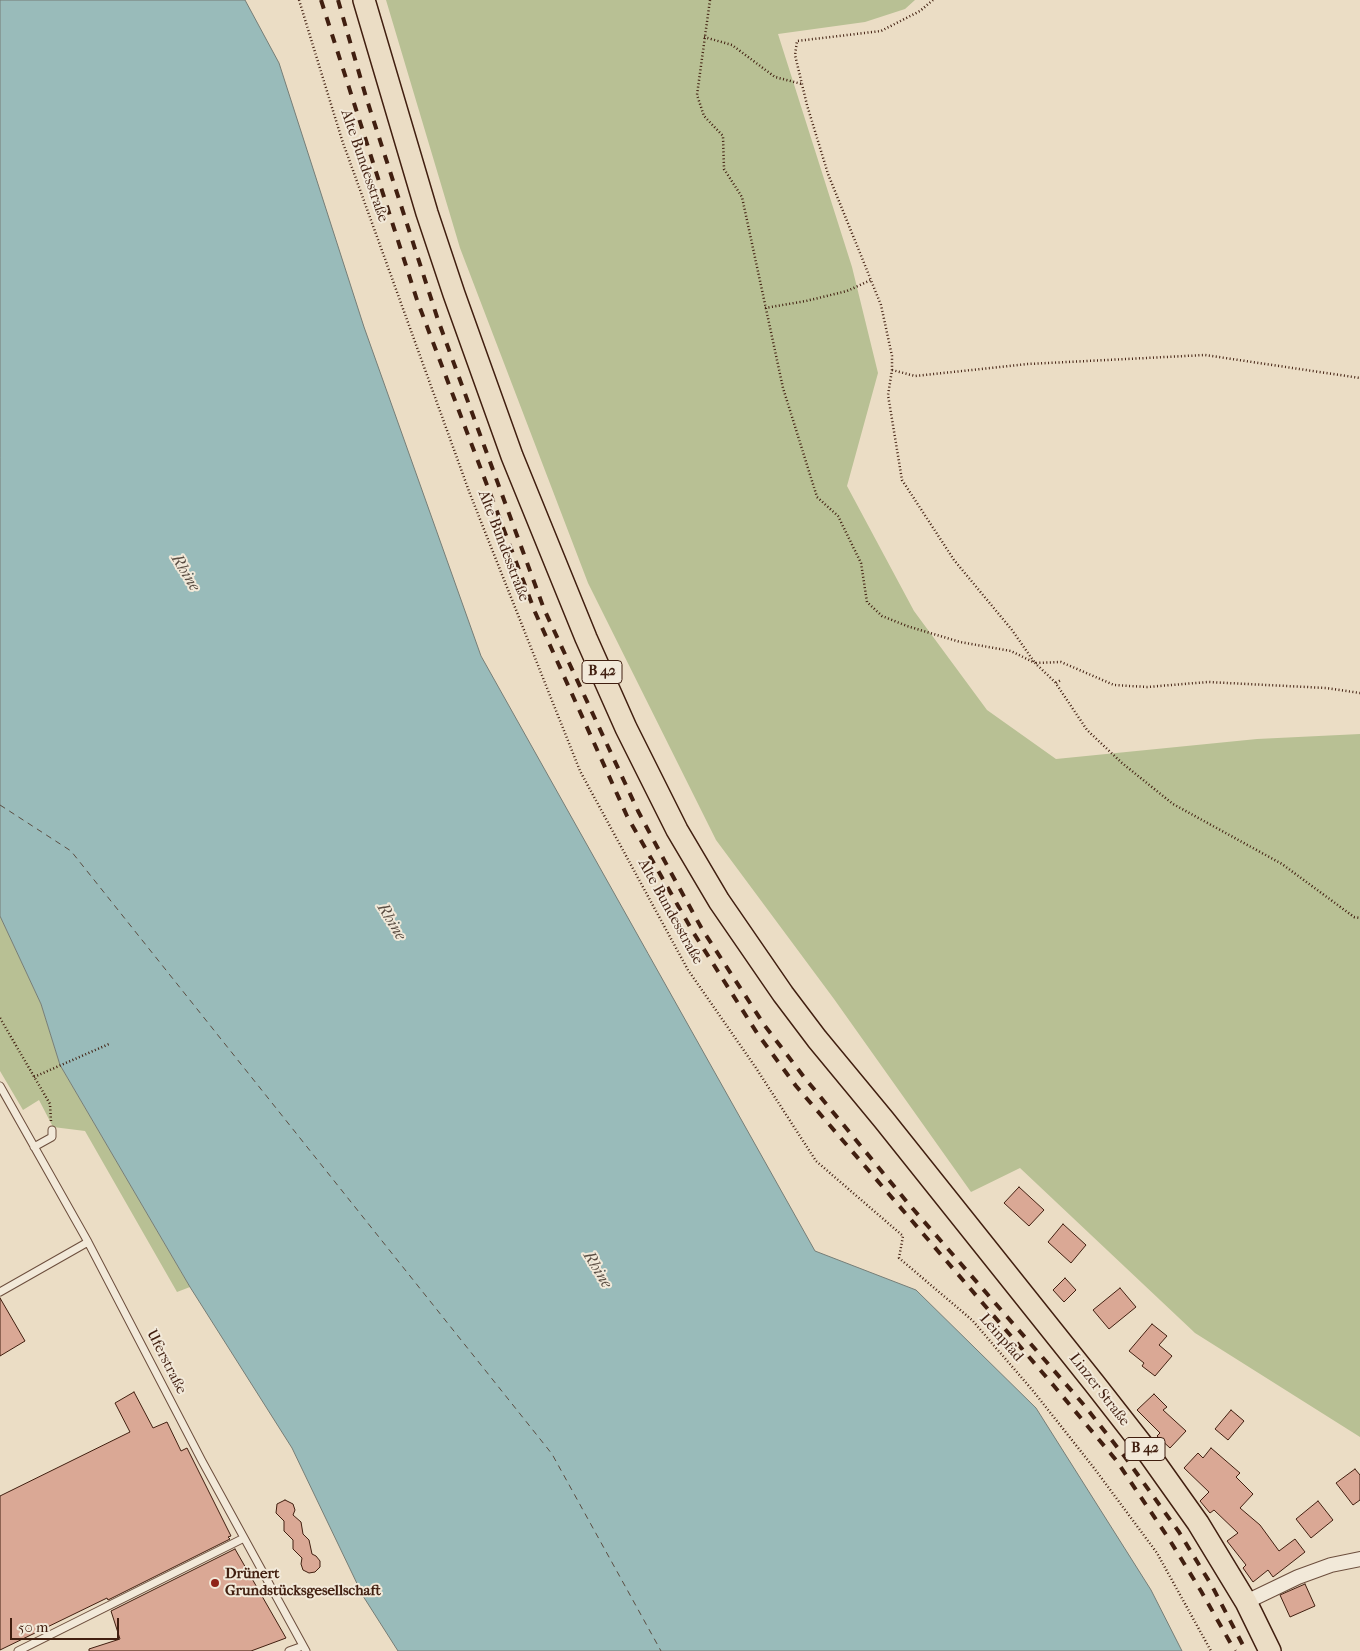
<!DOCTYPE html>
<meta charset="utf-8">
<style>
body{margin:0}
#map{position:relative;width:1360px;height:1651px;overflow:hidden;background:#ebddc5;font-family:"IM FELL French Canon",serif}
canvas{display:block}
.scale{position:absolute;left:10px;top:1618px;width:109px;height:22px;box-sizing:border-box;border:2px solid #411f10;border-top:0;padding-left:6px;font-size:15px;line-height:18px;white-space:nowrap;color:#411f10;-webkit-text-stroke:4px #f2e9d9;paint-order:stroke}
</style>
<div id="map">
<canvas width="1360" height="1651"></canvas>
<div class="scale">50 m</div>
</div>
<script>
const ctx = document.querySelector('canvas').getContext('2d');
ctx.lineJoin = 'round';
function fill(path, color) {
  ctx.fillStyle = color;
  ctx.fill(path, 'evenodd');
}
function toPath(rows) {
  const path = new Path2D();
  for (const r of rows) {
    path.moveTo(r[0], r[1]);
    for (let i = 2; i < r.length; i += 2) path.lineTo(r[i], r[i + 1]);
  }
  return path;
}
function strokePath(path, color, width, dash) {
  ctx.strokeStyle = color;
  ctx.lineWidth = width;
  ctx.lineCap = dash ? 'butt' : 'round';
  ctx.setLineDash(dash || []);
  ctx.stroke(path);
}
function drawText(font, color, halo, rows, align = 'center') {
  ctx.font = font + ' "IM FELL French Canon",serif';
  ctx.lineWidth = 4;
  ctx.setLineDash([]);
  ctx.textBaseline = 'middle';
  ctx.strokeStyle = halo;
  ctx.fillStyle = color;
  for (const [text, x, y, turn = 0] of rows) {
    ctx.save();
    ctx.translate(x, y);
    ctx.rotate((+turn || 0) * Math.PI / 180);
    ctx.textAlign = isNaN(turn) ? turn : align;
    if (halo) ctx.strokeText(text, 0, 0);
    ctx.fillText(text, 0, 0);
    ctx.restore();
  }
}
fill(toPath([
 [386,0,915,0,905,9,865,22,778,34,852,267,878,373,847,486,914,611,987,710,1056,759,1257,739,1360,734,1360,1437,1195,1333,1020,1168,971,1192,834,999,716,840,588,583,460,248],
 [0,916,41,1004,60,1065,190,1287,177,1292,85,1131,53,1127,39,1100,23,1110,0,1071]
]), '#b8c094');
const water = toPath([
 [0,0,245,0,279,63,364,327,481,656,815,1251,916,1290,1036,1408,1151,1590,1182,1651,398,1651,363,1596,292,1448,190,1287,60,1065,41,1004,0,916,0,0]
]);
fill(water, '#99bbba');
strokePath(water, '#767d76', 1);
strokePath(toPath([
 [0,805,71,851,552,1454,661,1651]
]), '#5b4e43', 1, [6, 5]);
const building = toPath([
 [1019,1187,1044,1210,1029,1226,1004,1203,1019,1187],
 [1063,1224,1086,1245,1071,1263,1048,1242,1063,1224],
 [1065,1278,1076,1290,1064,1302,1053,1290,1065,1278],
 [1120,1288,1136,1307,1109,1329,1093,1310,1120,1288],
 [0,1298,25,1341,0,1356,0,1298],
 [1152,1324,1167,1336,1159,1345,1172,1356,1155,1376,1142,1366,1144,1363,1129,1351,1152,1324],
 [134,1392,153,1428,167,1422,181,1451,187,1448,231,1536,228,1537,230,1539,108,1600,107,1598,0,1650,0,1496,130,1432,115,1403,134,1392],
 [1154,1394,1167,1407,1163,1410,1186,1431,1170,1448,1157,1436,1160,1433,1137,1410,1154,1394],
 [1231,1410,1244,1421,1228,1440,1215,1429,1231,1410],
 [1211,1448,1240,1473,1236,1477,1253,1494,1240,1508,1260,1525,1279,1551,1295,1539,1305,1552,1273,1577,1268,1570,1253,1582,1243,1568,1246,1565,1227,1541,1238,1533,1214,1510,1210,1513,1200,1501,1209,1492,1184,1468,1198,1453,1203,1458,1211,1448],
 [1355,1469,1360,1475,1360,1500,1353,1505,1336,1483,1355,1469],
 [285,1500,293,1504,295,1510,293,1515,301,1522,303,1534,309,1540,312,1554,316,1556,320,1561,320,1567,315,1572,309,1573,303,1570,301,1564,302,1558,293,1549,293,1540,284,1531,284,1521,276,1513,277,1504,285,1500],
 [1318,1501,1333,1520,1311,1538,1296,1519,1318,1501],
 [235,1549,286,1638,251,1651,89,1651,89,1649,120,1639,111,1611,235,1549],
 [1305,1584,1315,1606,1290,1617,1280,1595,1305,1584]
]);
fill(building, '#daa895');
strokePath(building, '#411f10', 1);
const lane = toPath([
 [0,1086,88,1242,202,1461,306,1651],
 [34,1147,52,1137,52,1130],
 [0,1292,88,1242],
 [18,1651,244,1538],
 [289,1651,303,1646]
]);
const street = toPath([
 [1246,1602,1298,1577,1331,1565,1360,1559]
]);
const primary = toPath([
 [364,0,427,213,454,294,512,456,586,638,626,728,677,830,719,901,783,994,817,1039,884,1120,1094,1383,1144,1447,1198,1523,1246,1602,1270,1651]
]);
strokePath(lane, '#6c4e3d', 9);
strokePath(street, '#6c4e3d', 16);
strokePath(primary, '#411f10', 24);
strokePath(toPath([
 [299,0,342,140,470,494,580,771,688,970,756,1068,816,1161,903,1236,899,1258,972,1320,1034,1392,1094,1468,1157,1553,1211,1651],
 [710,0,697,95,704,116,723,136,724,169,742,197,783,388,817,497,838,516,861,563,867,602,882,616,907,626,960,642,1011,651,1035,663,1055,682,1087,730,1122,763,1173,804,1282,864,1354,917,1360,918],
 [933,0,920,11,881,31,797,41,795,55,807,105,828,174,881,305,892,356,892,370,888,395,902,480,954,560,1012,630,1035,663,1061,662,1114,685,1147,687,1208,682,1326,688,1360,693],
 [704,37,732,45,775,77,802,84],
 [765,308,806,301,847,291,871,280],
 [892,370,915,376,1028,364,1205,355,1360,378],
 [1056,683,1061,680],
 [0,1018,50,1104,51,1121],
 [34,1077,109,1044]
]), '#411f10', 2.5, [1, 2.5]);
strokePath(lane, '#f2e9d9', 7);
strokePath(street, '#f2e9d9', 14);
strokePath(primary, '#ebddc5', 21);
strokePath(toPath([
 [321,0,417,300,535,612,627,816,693,932,757,1033,796,1086,1054,1386,1116,1460,1169,1539,1201,1591,1235,1651],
 [338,0,366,97,438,320,544,609,638,811,670,871,702,929,765,1026,804,1077,907,1202,1084,1405,1125,1457,1179,1532,1212,1586,1246,1651]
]), '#411f10', 4, [9, 9]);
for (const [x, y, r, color] of [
 [215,1583,5,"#8f2418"]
]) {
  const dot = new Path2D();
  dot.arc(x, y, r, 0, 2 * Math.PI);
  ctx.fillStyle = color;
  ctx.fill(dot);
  strokePath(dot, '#f2e9d9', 2);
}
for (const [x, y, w] of [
 [602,672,40],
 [1145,1449,40]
]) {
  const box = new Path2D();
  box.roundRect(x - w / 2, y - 11.5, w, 23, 4);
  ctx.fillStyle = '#f2e9d9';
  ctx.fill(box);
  strokePath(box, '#411f10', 1);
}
drawText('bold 14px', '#411f10', null, [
 ["B 42",602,672],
 ["B 42",1145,1449]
]);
drawText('15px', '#411f10', '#f2e9d9', [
 ["Alte Bundesstraße",364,166,71],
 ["Alte Bundesstraße",503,546,69],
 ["Alte Bundesstraße",670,912,61],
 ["Leinpfad",1001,1338,49],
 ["Uferstraße",166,1362,63],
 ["Linzer Straße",1099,1390,52]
]);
drawText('bold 15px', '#411f10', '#f2e9d9', [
 ["Drünert",225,1574],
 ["Grundstücksgesellschaft",225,1591]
], 'left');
drawText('italic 16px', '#5b4e43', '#f2e9d9', [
 ["Rhine",185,573,59],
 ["Rhine",391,922,59],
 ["Rhine",597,1270,59]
]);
</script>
